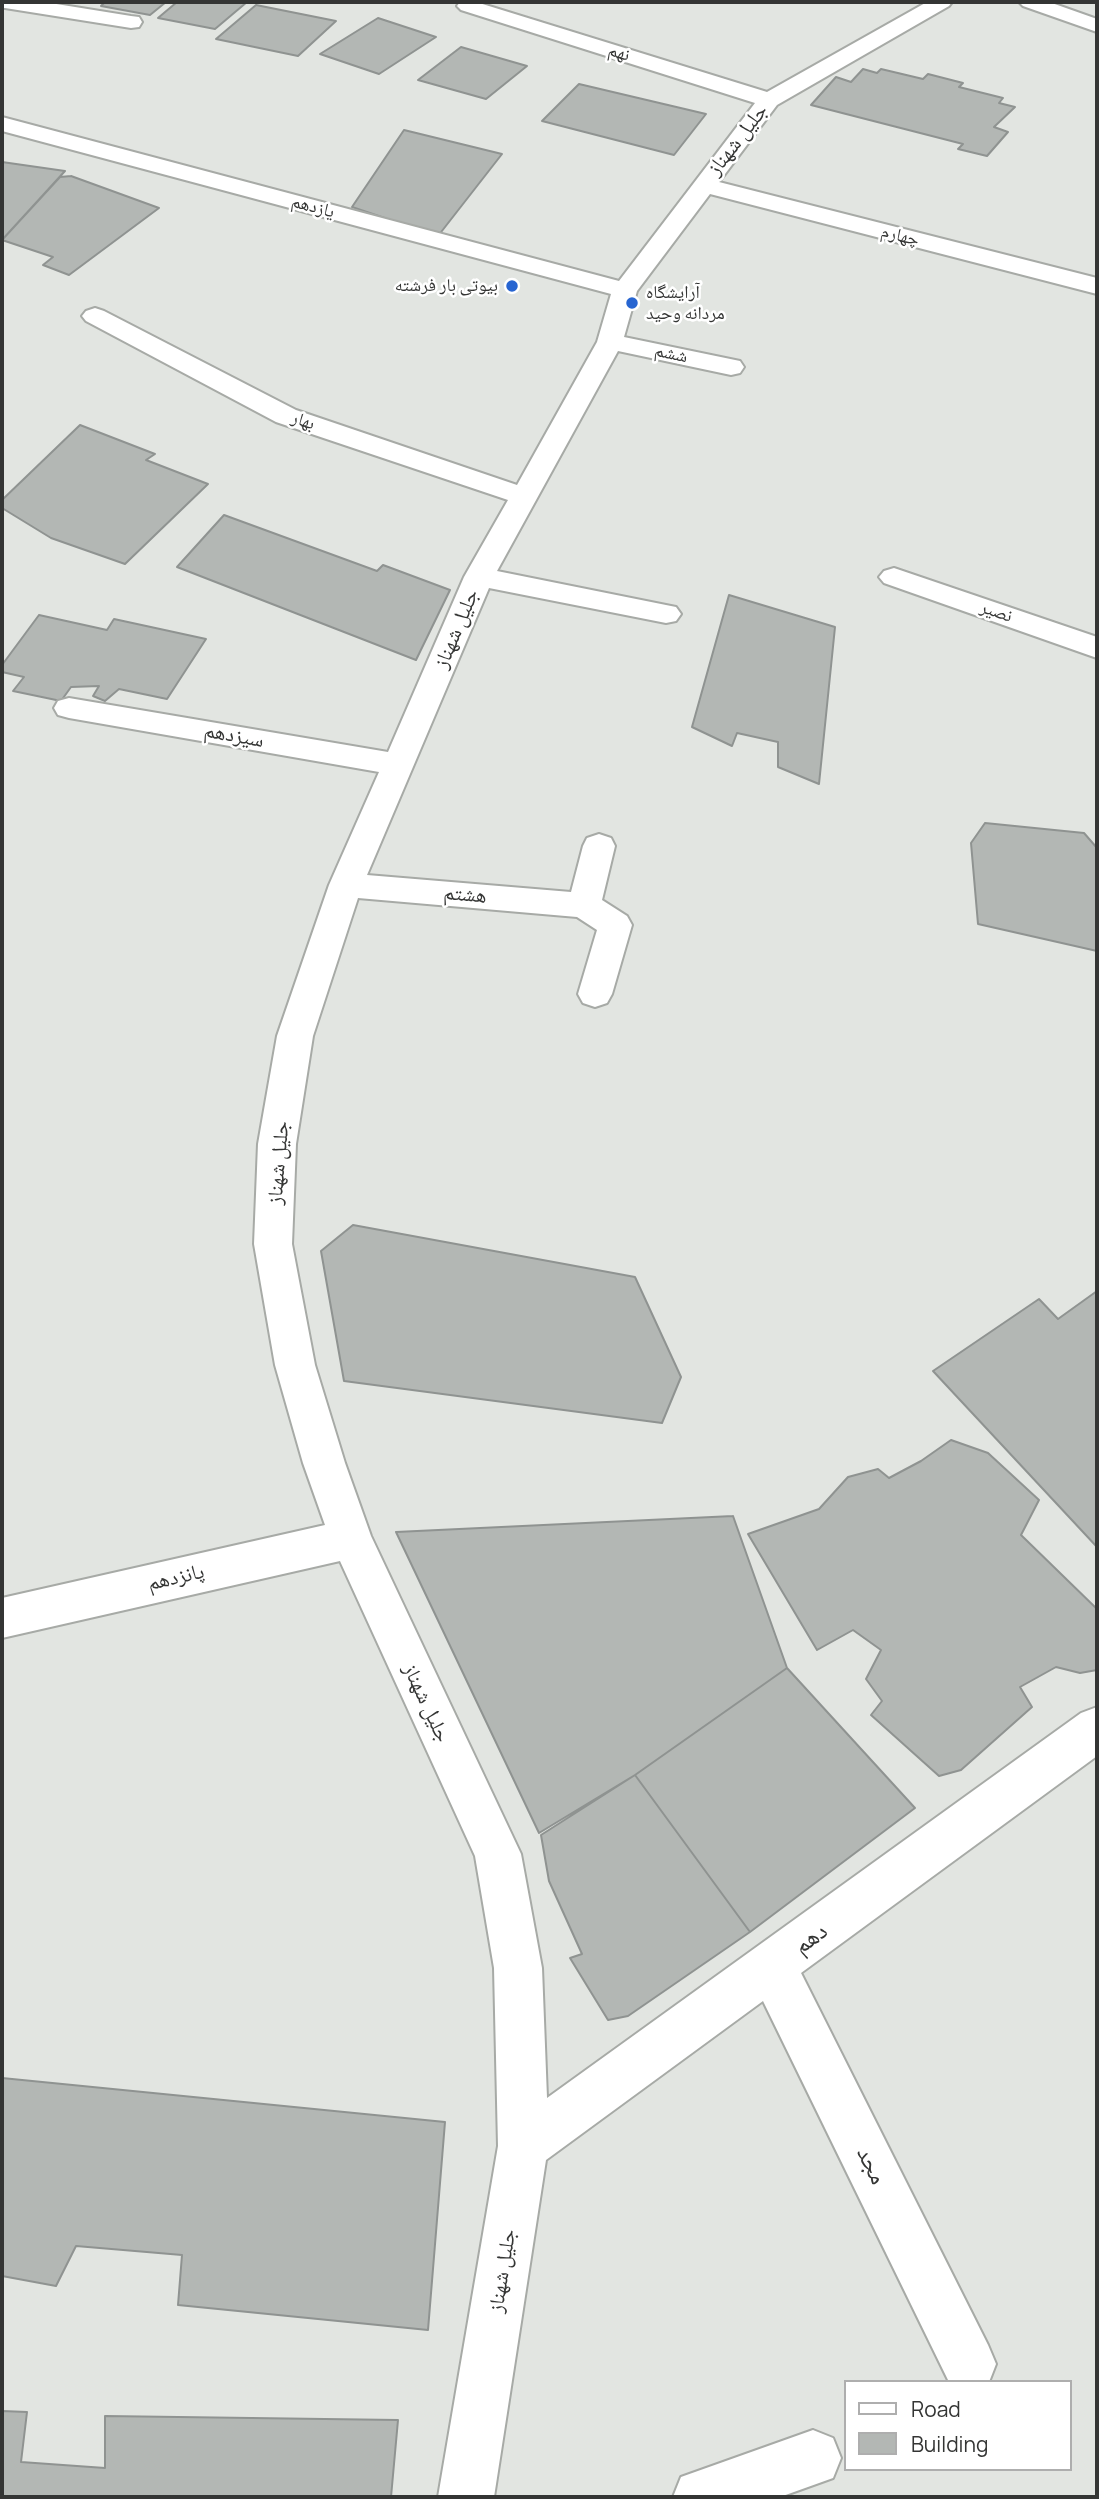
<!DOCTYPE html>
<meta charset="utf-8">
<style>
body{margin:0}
#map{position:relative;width:1099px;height:2499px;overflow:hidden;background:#e2e5e1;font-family:Manrope,sans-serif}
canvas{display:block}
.frame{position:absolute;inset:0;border:4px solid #343534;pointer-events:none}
.legend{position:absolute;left:844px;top:2380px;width:228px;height:91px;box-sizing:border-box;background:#fff;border:2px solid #aeaeae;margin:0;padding:9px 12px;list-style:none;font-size:21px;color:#343534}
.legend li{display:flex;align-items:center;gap:14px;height:35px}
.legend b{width:35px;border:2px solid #aeaeae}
</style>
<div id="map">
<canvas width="1099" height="2499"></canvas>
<div class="frame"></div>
<ul class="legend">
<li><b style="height:9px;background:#fff"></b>Road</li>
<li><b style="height:19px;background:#b3b7b4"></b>Building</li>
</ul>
</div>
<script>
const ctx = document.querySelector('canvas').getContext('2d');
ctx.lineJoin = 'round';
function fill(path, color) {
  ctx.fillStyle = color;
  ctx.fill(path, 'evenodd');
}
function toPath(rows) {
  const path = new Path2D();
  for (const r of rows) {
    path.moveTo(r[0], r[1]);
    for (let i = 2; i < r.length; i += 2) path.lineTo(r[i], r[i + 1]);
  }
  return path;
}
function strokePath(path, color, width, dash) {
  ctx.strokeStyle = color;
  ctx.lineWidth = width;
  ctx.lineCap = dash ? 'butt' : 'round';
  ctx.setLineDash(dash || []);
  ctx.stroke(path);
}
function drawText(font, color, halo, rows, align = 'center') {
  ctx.font = font + ' Manrope,"Noto Naskh Arabic",sans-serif';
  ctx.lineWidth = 5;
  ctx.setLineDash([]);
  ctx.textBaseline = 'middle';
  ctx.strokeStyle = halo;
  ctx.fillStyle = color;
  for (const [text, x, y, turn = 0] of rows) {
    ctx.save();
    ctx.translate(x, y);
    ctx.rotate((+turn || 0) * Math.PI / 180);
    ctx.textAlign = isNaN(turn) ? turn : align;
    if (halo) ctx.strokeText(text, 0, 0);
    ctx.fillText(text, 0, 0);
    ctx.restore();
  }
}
const building = toPath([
 [105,2,166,2,150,15,101,6,105,2],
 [177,2,247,2,215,29,158,18,177,2],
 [256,5,336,21,298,56,216,39,256,5],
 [378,18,436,37,379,74,320,54,378,18],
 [461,47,527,66,486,99,418,80,461,47],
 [863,69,877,73,881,69,923,79,928,74,963,83,959,87,1003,98,999,103,1015,107,994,127,1008,132,987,156,958,149,963,144,811,105,836,77,851,82,863,69],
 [579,84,706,114,674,155,542,121,579,84],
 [404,130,502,154,438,236,352,207,404,130],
 [2,162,65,171,2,240,2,162],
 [71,176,159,208,69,275,43,265,53,257,2,240,60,177,71,176],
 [80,425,155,454,146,460,208,484,125,564,51,538,2,508,2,500,80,425],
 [224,515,377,571,383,565,450,590,416,660,177,567,224,515],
 [729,595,835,627,819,784,778,767,778,742,737,733,732,746,692,727,729,595],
 [39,615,107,630,114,619,206,639,167,699,119,689,105,701,93,696,99,686,71,687,61,701,13,691,24,677,2,672,2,665,39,615],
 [985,823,1084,833,1097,848,1097,951,978,924,971,843,985,823],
 [353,1225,635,1277,681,1377,662,1423,344,1381,321,1251,353,1225],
 [1097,1291,1097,1547,933,1371,1039,1299,1058,1319,1097,1291],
 [951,1440,988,1453,1039,1500,1021,1535,1097,1609,1097,1670,1080,1673,1056,1667,1020,1687,1032,1707,961,1770,939,1776,871,1715,882,1701,866,1679,881,1650,853,1630,817,1650,748,1534,819,1509,848,1477,878,1469,889,1478,921,1461,951,1440],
 [733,1516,787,1668,635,1775,539,1833,396,1532,733,1516],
 [787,1668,915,1808,750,1932,635,1775,787,1668],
 [635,1775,750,1932,628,2016,608,2020,570,1958,582,1954,549,1881,541,1835,635,1775],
 [2,2078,445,2122,428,2330,178,2305,182,2255,76,2246,56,2286,2,2276,2,2078],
 [2,2411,27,2412,21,2462,105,2468,105,2416,398,2420,391,2497,2,2497,2,2411]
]);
fill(building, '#b3b7b4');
strokePath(building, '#8f9391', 2);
const minor = toPath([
 [2,2,44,2,131,16,139,17,142,22,139,27,131,28,5,8,2,8,2,2],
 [460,2,476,2,767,92,927,2,952,2,949,6,777,105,719,182,1097,278,1097,294,710,194,637,291,624,337,740,361,744,367,740,373,731,375,618,351,497,571,666,605,676,607,681,614,676,621,666,623,489,588,367,875,571,892,583,846,587,838,599,834,611,838,615,846,602,900,627,916,632,925,612,994,607,1003,595,1007,583,1003,578,994,597,930,577,917,358,898,313,1036,296,1144,292,1244,315,1365,345,1463,371,1536,521,1854,542,1968,547,2098,1081,1713,1097,1707,1097,1756,801,1973,988,2345,996,2364,989,2382,949,2382,763,2001,546,2160,494,2497,438,2497,498,2146,494,1968,475,1856,340,1561,2,1638,2,1598,325,1525,303,1463,275,1365,254,1244,258,1144,277,1036,329,885,379,772,69,718,58,715,54,708,58,701,69,698,388,752,464,577,508,500,276,422,86,321,82,316,86,311,95,308,104,311,296,410,517,485,597,342,611,294,2,131,2,117,619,281,755,103,461,10,457,6,460,2],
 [1019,2,1049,2,1097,19,1097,32,1023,6,1019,2],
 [894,568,1097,637,1097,658,884,583,879,577,884,571,894,568],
 [813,2430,833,2438,841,2458,833,2478,780,2497,673,2497,681,2477,813,2430]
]);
strokePath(minor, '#a7aaa6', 4);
fill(minor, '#fff');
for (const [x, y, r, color] of [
 [512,286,7,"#2765d1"],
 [632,303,7,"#2765d1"]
]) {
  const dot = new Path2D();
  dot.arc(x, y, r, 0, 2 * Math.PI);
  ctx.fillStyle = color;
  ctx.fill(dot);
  strokePath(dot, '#fff', 2.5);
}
drawText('18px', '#343534', '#fff', [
 ["نهم",619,53,17],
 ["یازدهم",313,207,15],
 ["چهارم",900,236,14],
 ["ششم",671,354,12],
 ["بهار",303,421,19],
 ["نصیر",996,612,19]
]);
drawText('18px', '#343534', '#fff', [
 ["بیوتی بار فرشته",498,286],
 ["آرایشگاه",646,293,"left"],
 ["مردانه وحید",646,314,"left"]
], 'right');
drawText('21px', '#343534', '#fff', [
 ["جلیل شهناز",738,140,-52],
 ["جلیل شهناز",457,629,-67],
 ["سیزدهم",234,736,10],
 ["هشتم",465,895,5],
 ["جلیل شهناز",279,1163,-85],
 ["پانزدهم",176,1578,-13],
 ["جلیل شهناز",426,1703,65],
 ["جلیل شهناز",503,2271,-81]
]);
drawText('24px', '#343534', '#fff', [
 ["دهم",811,1939,-36],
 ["مجد",871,2166,64]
]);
</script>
